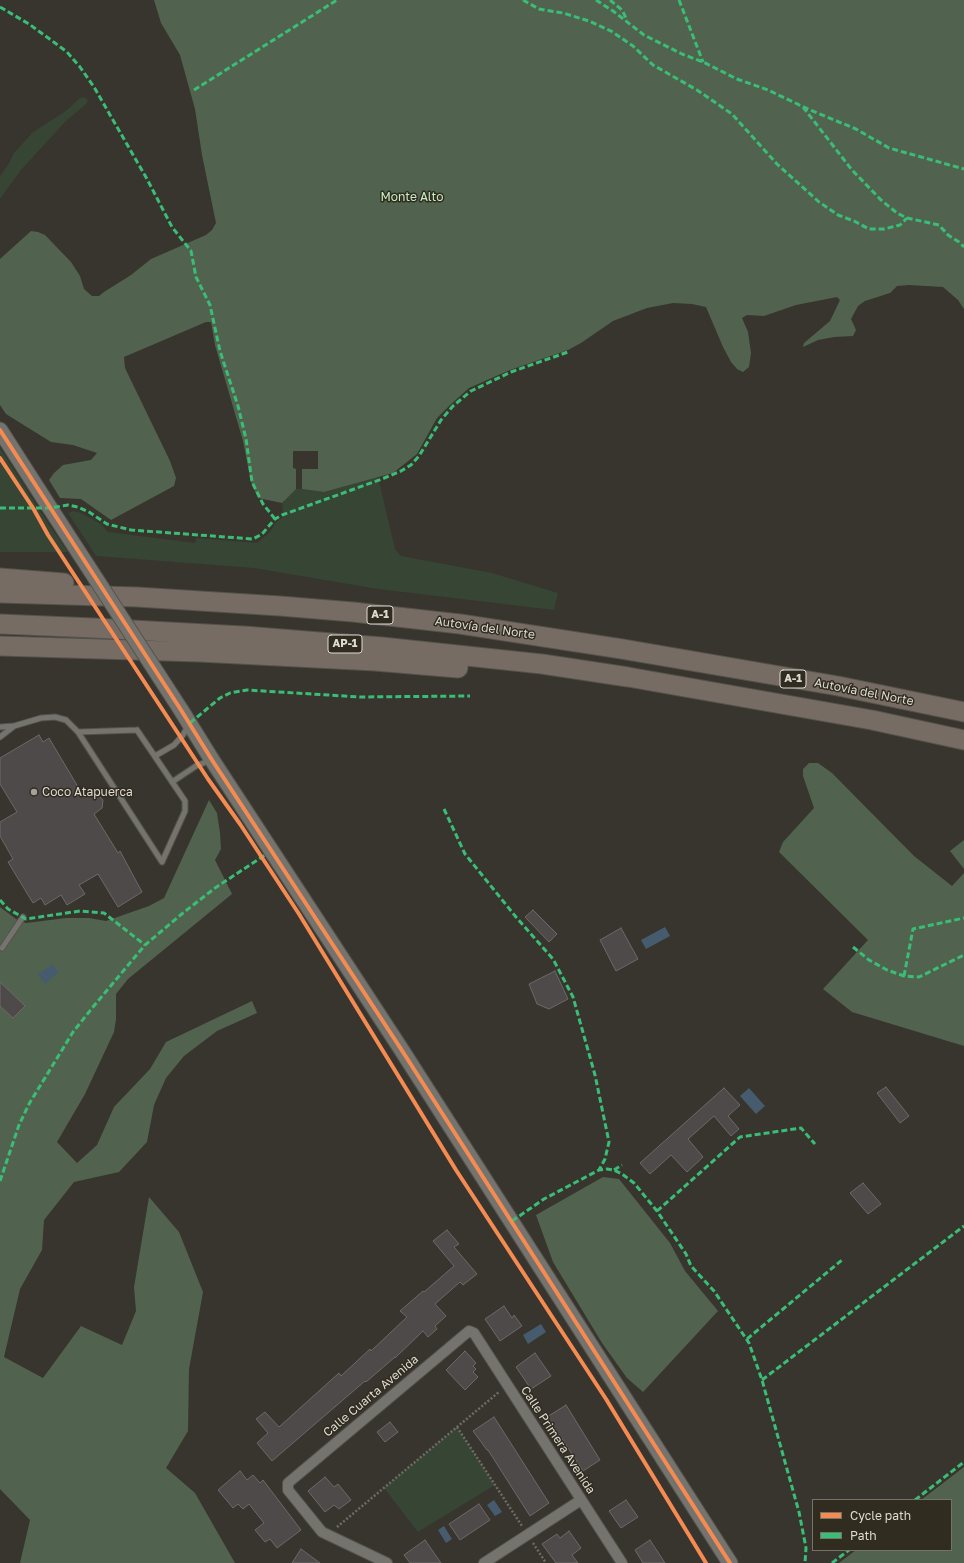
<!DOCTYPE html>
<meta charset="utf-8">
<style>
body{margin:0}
#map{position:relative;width:964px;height:1563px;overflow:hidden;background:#37352e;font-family:"Golos Text",sans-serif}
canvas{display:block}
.legend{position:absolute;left:812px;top:1499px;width:140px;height:52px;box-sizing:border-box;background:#312c20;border:1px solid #767268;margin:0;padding:5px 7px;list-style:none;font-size:12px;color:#dedbd3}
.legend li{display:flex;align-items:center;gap:8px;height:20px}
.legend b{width:20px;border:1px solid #767268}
</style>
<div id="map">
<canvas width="964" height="1563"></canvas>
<ul class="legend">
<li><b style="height:5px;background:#f68b52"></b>Cycle path</li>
<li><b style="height:5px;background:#3abd76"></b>Path</li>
</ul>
</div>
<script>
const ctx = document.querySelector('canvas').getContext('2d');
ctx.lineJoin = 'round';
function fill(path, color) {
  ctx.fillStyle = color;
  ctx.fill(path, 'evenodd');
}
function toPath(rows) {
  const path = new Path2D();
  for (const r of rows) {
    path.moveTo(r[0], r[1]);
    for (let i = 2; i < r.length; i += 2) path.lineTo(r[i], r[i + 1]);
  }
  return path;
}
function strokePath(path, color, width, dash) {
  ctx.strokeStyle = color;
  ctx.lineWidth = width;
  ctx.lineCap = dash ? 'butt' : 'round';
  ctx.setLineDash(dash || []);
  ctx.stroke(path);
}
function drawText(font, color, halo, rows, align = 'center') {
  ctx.font = font + ' "Golos Text",sans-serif';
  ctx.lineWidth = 3;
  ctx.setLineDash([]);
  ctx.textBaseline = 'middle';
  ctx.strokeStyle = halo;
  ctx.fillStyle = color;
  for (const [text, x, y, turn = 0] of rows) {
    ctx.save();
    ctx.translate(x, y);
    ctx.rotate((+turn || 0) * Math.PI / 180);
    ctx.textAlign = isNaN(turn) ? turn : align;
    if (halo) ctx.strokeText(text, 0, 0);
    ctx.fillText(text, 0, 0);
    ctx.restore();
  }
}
fill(toPath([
 [84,97,88,100,86,104,65,122,21,170,0,199,0,176,8,165,14,153,32,133,67,110,80,98],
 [0,448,49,525,68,552,0,552],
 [378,477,395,549,401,556,492,573,558,593,554,610,378,589,254,568,96,556,68,513,73,511,81,513,101,524,108,532,195,543,196,538,257,543,270,532,276,522,283,517,282,503,296,489,302,489,324,492],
 [457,1427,495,1485,418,1532,384,1488]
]), '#364534');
fill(toPath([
 [154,0,964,0,964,309,958,300,943,287,909,285,897,286,890,293,865,301,858,306,851,319,856,330,853,336,834,337,818,340,803,347,804,343,830,321,840,300,837,297,796,305,764,316,747,315,742,318,748,332,751,353,749,367,743,372,737,369,731,362,723,347,706,307,692,304,673,303,647,308,613,321,581,343,568,350,510,370,469,388,449,406,437,418,417,454,393,473,324,492,302,489,302,469,318,469,318,451,293,451,293,468,296,469,296,489,282,503,258,498,251,482,243,441,215,345,211,322,206,322,124,357,125,368,170,461,176,478,174,486,111,520,81,499,60,498,49,480,54,473,63,465,91,460,97,453,73,445,51,442,6,414,0,405,0,259,31,231,38,232,45,235,71,262,80,276,84,289,92,296,99,296,104,292,131,275,151,259,206,235,212,230,216,223,202,155,195,109,180,55,161,23],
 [809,763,818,763,832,773,914,856,952,886,964,873,964,1046,852,1012,823,989,868,940,779,852,783,842,814,808,803,776,803,769],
 [209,800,217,813,220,833,221,849,215,860,232,894,128,979,116,994,116,1019,114,1032,85,1094,57,1142,77,1163,97,1145,114,1107,150,1069,166,1042,252,1001,257,1013,217,1031,184,1056,166,1078,154,1105,147,1142,119,1172,74,1182,44,1220,42,1250,20,1289,4,1357,43,1378,81,1326,122,1345,136,1311,134,1287,149,1197,179,1232,203,1292,189,1369,188,1431,166,1468,195,1493,235,1563,20,1563,30,1520,0,1489,0,907,16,919,26,923,66,918,89,918,106,921,149,906,164,898],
 [964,840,964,869,950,851],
 [603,1177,619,1179,670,1243,685,1271,718,1311,643,1392,627,1378,602,1343,553,1262,536,1215],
 [964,1467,964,1563,839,1563,856,1550,951,1550,951,1500,921,1500]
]), '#51634f');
fill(toPath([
 [665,927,670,936,646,949,641,940],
 [52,964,59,972,45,984,38,975],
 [749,1088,765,1106,756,1114,740,1096],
 [541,1324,546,1332,528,1344,523,1335],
 [494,1500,502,1512,495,1516,487,1505],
 [444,1526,452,1539,446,1543,438,1530]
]), '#465c6e');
const building = toPath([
 [39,735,43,742,49,738,84,797,93,793,97,794,103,800,102,808,94,814,118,853,120,851,142,892,118,907,98,874,79,885,85,894,67,905,61,895,45,905,41,898,33,903,8,862,13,859,0,836,0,822,17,812,0,784,0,758,39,735],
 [533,910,557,934,549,942,525,917,533,910],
 [621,928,638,959,616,971,600,940,621,928],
 [555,971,568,999,549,1009,537,1004,529,984,555,971],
 [0,982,25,1006,13,1018,0,1006,0,982],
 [886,1087,909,1116,900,1123,877,1093,886,1087],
 [724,1088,740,1105,728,1116,739,1129,731,1136,714,1116,688,1139,703,1157,687,1172,671,1155,650,1174,640,1163,724,1088],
 [863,1183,881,1204,868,1214,850,1193,863,1183],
 [447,1230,459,1244,454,1247,477,1274,463,1285,460,1282,435,1304,446,1316,435,1326,437,1329,428,1337,423,1331,395,1358,395,1357,366,1382,365,1381,272,1461,257,1443,268,1433,256,1419,265,1412,279,1427,339,1373,341,1376,370,1349,371,1351,407,1317,400,1311,423,1291,424,1292,454,1266,433,1241,447,1230],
 [504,1306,512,1318,514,1315,522,1326,500,1341,485,1319,504,1306],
 [465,1351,476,1363,473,1366,476,1369,473,1372,478,1377,465,1390,446,1370,465,1351],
 [535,1353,551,1376,531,1389,516,1367,535,1353],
 [566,1405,600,1460,583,1471,561,1437,558,1440,552,1431,555,1429,547,1417,566,1405],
 [494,1417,549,1503,530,1516,488,1450,487,1450,473,1431,494,1417],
 [390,1422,398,1432,385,1442,377,1432,390,1422],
 [240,1471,247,1480,253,1475,260,1483,263,1480,301,1530,277,1548,270,1539,265,1542,255,1530,264,1523,249,1504,243,1509,238,1504,233,1508,218,1490,240,1471],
 [325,1477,334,1487,338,1484,351,1500,339,1509,334,1505,325,1512,308,1491,325,1477],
 [626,1500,638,1517,621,1528,609,1511,626,1500],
 [479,1504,490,1520,460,1540,449,1524,479,1504],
 [569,1531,581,1548,572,1555,578,1563,556,1563,542,1544,557,1534,560,1538,569,1531],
 [425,1540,441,1563,410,1563,404,1555,425,1540],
 [650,1540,665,1563,643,1563,635,1550,650,1540],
 [301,1549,320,1563,292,1563,301,1549]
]);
fill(building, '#4e4a4a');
strokePath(building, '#6c6969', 1);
const lane = toPath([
 [0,727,14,726,41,718,55,717,66,720,78,732],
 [137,730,185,801,185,811,162,862,78,732,137,730],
 [0,737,13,727],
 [155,756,174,745,183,735,188,726],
 [172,782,196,766,211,760],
 [2,948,23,917]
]);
const street = toPath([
 [387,1563,322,1532,288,1490,288,1483,469,1331,474,1333,622,1563],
 [484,1563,581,1500]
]);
const secondary = toPath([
 [0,430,50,508],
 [181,710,212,760,401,1049,730,1563]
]);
const highway = toPath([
 [0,578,64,583],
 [0,593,137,597,280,606,353,612,460,624,622,649,838,686,964,712],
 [0,624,94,628,244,636,382,647,542,664,628,677,872,720,964,740],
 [0,646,199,652,375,661,458,668]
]);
strokePath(lane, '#54524c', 7);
strokePath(street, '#54524c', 12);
strokePath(secondary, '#54524c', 17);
strokePath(highway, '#54524c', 21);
strokePath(toPath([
 [457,1427,522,1526],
 [337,1527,499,1392],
 [533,1543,546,1563]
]), '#6e6c67', 2.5, [2, 2]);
strokePath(lane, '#75736d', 5);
strokePath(street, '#75736d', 10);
strokePath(secondary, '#75736d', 15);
strokePath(highway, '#766c64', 19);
const secondaryBridge = toPath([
 [50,508,181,710]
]);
strokePath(secondaryBridge, '#54524c', 17, []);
strokePath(secondaryBridge, '#75736d', 15);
strokePath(toPath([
 [523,0,539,9,563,13,589,21,611,31,633,46,653,65,697,90,732,114,777,164,819,202,838,215,854,221,869,229,884,229,900,225,907,218],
 [596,0,613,11,644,35,682,54,703,62,737,79,768,90,810,110,856,129,889,148,964,169],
 [610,0,622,10,627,20],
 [679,0,703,62],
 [0,7,29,24,55,43,67,52,80,67,94,87,147,179,172,227,191,251,196,277,210,305,220,351,238,406,246,439,252,482,263,504,275,519],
 [194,90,337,0],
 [803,107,852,170,881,200,897,213,907,218,939,225,948,235,959,242,964,247],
 [0,508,50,508,68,505,78,507,89,512,107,524,131,530,253,539,262,534,275,519,282,515,382,479,401,471,411,465,419,456,441,420,453,406,471,391,511,372,568,352],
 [190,723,220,698,230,693,247,690,360,697,470,696],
 [444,809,465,854,516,917,553,959,573,997,595,1075,609,1142,605,1159,599,1170],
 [0,900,8,909,26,919,80,911,104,913,145,945],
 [853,947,869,960,887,970,904,976,919,977,964,955],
 [904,976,913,929,964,918],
 [614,1170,622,1165],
 [0,1181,19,1125,29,1104,73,1032,93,1007,145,945,183,913,215,888,265,855],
 [657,1211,740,1137,801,1128,815,1144],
 [512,1221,544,1199,599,1170,607,1169,614,1170,622,1174,634,1183,657,1211,686,1254,691,1266,714,1291,749,1343,762,1380,799,1512,806,1548,805,1563],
 [747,1339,842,1260],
 [762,1380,964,1226],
 [915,1500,964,1462],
 [832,1563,849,1550]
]), '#3abd76', 3, [6, 3]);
strokePath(toPath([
 [0,430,181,710,212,760,401,1049,730,1563],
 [0,458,33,508,48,535,208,779,240,824,299,914,456,1170,606,1399,706,1563]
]), '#f68b52', 4);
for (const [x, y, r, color] of [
 [34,792,4,"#a4a199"]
]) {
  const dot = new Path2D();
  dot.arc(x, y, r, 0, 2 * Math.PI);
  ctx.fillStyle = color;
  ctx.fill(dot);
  strokePath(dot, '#312c20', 1.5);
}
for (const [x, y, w] of [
 [380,615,26],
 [345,644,34],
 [793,679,26]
]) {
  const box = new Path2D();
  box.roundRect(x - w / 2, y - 9, w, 18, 3);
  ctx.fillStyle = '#312c20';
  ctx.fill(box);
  strokePath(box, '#dedbd3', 1);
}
drawText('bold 11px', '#dedbd3', null, [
 ["A-1",380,615],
 ["AP-1",345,644],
 ["A-1",793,679]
]);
drawText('12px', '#c6f0c4', '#312c20', [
 ["Monte Alto",412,197]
]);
drawText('12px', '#dedbd3', '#312c20', [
 ["Autovía del Norte",485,628,8],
 ["Autovía del Norte",864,692,11],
 ["Calle Cuarta Avenida",371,1396,-40],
 ["Calle Primera Avenida",558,1440,57]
]);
drawText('12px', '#dedbd3', '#312c20', [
 ["Coco Atapuerca",42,792]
], 'left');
</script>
